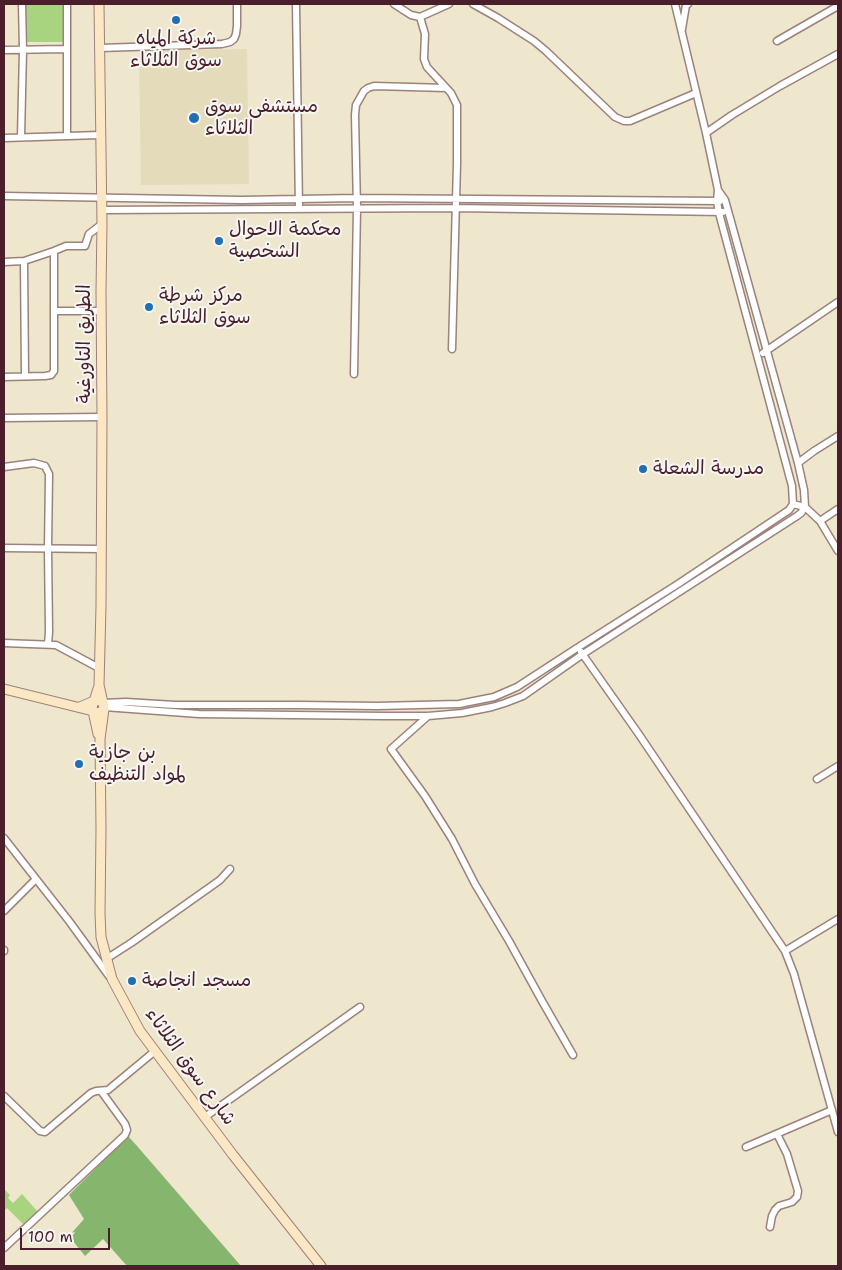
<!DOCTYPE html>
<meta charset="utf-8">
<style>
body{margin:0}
#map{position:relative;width:842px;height:1270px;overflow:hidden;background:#eee6cd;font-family:"Shantell Sans",sans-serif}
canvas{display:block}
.frame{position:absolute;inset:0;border:5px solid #4a1f2b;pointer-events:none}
.scale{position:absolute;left:20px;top:1228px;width:90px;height:22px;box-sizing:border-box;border:2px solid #4a1f2b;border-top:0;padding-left:6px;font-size:15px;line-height:18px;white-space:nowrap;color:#4a1f2b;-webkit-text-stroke:4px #f6f6f2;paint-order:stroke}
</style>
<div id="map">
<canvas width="842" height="1270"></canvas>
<div class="frame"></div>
<div class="scale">100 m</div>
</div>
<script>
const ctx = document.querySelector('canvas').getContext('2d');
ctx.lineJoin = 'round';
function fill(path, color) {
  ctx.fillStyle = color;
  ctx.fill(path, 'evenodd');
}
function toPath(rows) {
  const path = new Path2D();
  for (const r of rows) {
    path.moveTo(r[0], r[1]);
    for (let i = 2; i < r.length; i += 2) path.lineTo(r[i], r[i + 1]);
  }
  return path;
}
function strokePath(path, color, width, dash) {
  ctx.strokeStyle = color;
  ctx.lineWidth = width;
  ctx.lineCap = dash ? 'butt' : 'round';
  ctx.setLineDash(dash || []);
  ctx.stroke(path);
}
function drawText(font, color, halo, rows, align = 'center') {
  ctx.font = font + ' "Shantell Sans","Playpen Sans Arabic",sans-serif';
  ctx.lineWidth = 4;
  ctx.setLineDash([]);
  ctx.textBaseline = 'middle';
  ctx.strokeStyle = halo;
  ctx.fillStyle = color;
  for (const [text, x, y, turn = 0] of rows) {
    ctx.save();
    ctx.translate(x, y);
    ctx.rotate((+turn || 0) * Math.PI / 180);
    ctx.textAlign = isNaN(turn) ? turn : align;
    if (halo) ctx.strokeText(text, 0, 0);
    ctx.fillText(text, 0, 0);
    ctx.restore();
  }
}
fill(toPath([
 [247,49,249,184,141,185,139,51]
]), '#e3dbba');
fill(toPath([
 [24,4,63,4,64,42,24,42],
 [4,1189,10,1195,8,1198,13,1203,22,1194,38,1212,24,1225,7,1208,4,1211]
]), '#a8d480');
fill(toPath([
 [128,1136,137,1146,241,1266,127,1266,103,1239,85,1256,69,1236,84,1219,69,1195]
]), '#86b66e');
const street = toPath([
 [296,4,299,209],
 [394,4,411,15,420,17,449,4],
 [473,4,498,18,534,41,546,51,615,117,624,121,630,121,696,93],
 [420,17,425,34,424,59,427,67,451,93,457,105,457,164,452,349],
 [682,29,686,5,688,4],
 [777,41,838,6],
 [100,48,222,44,230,42,234,39,236,34,237,26,237,4],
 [4,50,67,49],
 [706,133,732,115,780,86,838,54],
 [67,136,67,4],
 [21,137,23,50,22,4],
 [4,138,100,135],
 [4,196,241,200,356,198,720,201],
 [102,210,455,208,723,212],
 [24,261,25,376],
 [4,262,24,261,54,251,66,246,85,246,89,234,102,224],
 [54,311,101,311],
 [763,353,838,302],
 [354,374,357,209,355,115,356,105,364,91,368,88,374,86,446,88],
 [4,377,45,376,51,375,54,371,54,251],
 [4,418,102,417],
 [798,463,814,451,838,436],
 [4,467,34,463,45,466,49,474,48,549,49,632,48,644],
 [793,504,805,507,820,521,838,551],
 [820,521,838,509],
 [4,548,102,549],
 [4,643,56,645,99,668],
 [581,652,638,733,785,951,794,974,838,1132],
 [103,703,126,702,175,705,299,705,378,706,459,704,494,697,517,687,577,648,678,584,789,510,793,504,792,486,719,213,717,201,718,190,706,133,675,4],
 [104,707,199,714,385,716,428,716,462,713,492,707,505,703,523,696,583,654,797,516,801,513,805,507,804,490,798,463,725,200,718,190],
 [428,716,391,749,425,796,452,839,475,884,509,941,542,1001,573,1055],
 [817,779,838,766],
 [4,838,69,921,109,976],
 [4,911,36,879],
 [4,950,4,951],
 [785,951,838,919],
 [106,959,131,943,213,885,220,880,230,869],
 [4,1096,40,1131,45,1132,91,1093,96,1091,108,1090,155,1051],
 [205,1117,360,1007],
 [746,1147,832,1110],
 [770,1227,772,1216,775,1210,779,1206,792,1202,797,1197,798,1191,787,1154,777,1134],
 [4,1248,125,1135,127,1130,125,1124,101,1091]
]);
const secondary = toPath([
 [99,4,102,224,101,292,102,417,101,606,99,685,103,703],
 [4,689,93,711,98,734],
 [80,707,94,701,96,700,98,700,102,702,104,705,103,711,97,713,93,711,92,707,99,686],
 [104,709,100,739,101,829,100,913,101,937,112,979,140,1031,233,1155,321,1266]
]);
strokePath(street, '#9c827c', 9);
strokePath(secondary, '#9c827c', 11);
strokePath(street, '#fff', 6);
strokePath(secondary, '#fbe7c3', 9);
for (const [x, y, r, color] of [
 [176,20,5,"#1f6fb2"],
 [194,118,6,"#1f6fb2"],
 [219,241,5,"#1f6fb2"],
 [149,307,5,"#1f6fb2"],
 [643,469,5,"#1f6fb2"],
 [79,764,5,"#1f6fb2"],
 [132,981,5,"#1f6fb2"]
]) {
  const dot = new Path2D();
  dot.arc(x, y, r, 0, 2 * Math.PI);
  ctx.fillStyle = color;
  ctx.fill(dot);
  strokePath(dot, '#f6f6f2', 2);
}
drawText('19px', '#4a1f2b', '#f6f6f2', [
 ["شركة المياه",176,39,"center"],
 ["سوق الثلاثاء",176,61,"center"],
 ["مستشفى سوق",205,107],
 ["الثلاثاء",205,129],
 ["محكمة الاحوال",229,230],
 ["الشخصية",229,252],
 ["مركز شرطة",159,296],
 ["سوق الثلاثاء",159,318],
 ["مدرسة الشعلة",653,469],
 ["بن جازية",89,753],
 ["لمواد التنظيف",89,775],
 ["مسجد انجاصة",142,981]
], 'left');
drawText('19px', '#4a1f2b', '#f6f6f2', [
 ["الطريق التاورغية",85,344,-90],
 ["شارع سوق الثلاثاء",190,1067,54]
]);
</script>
